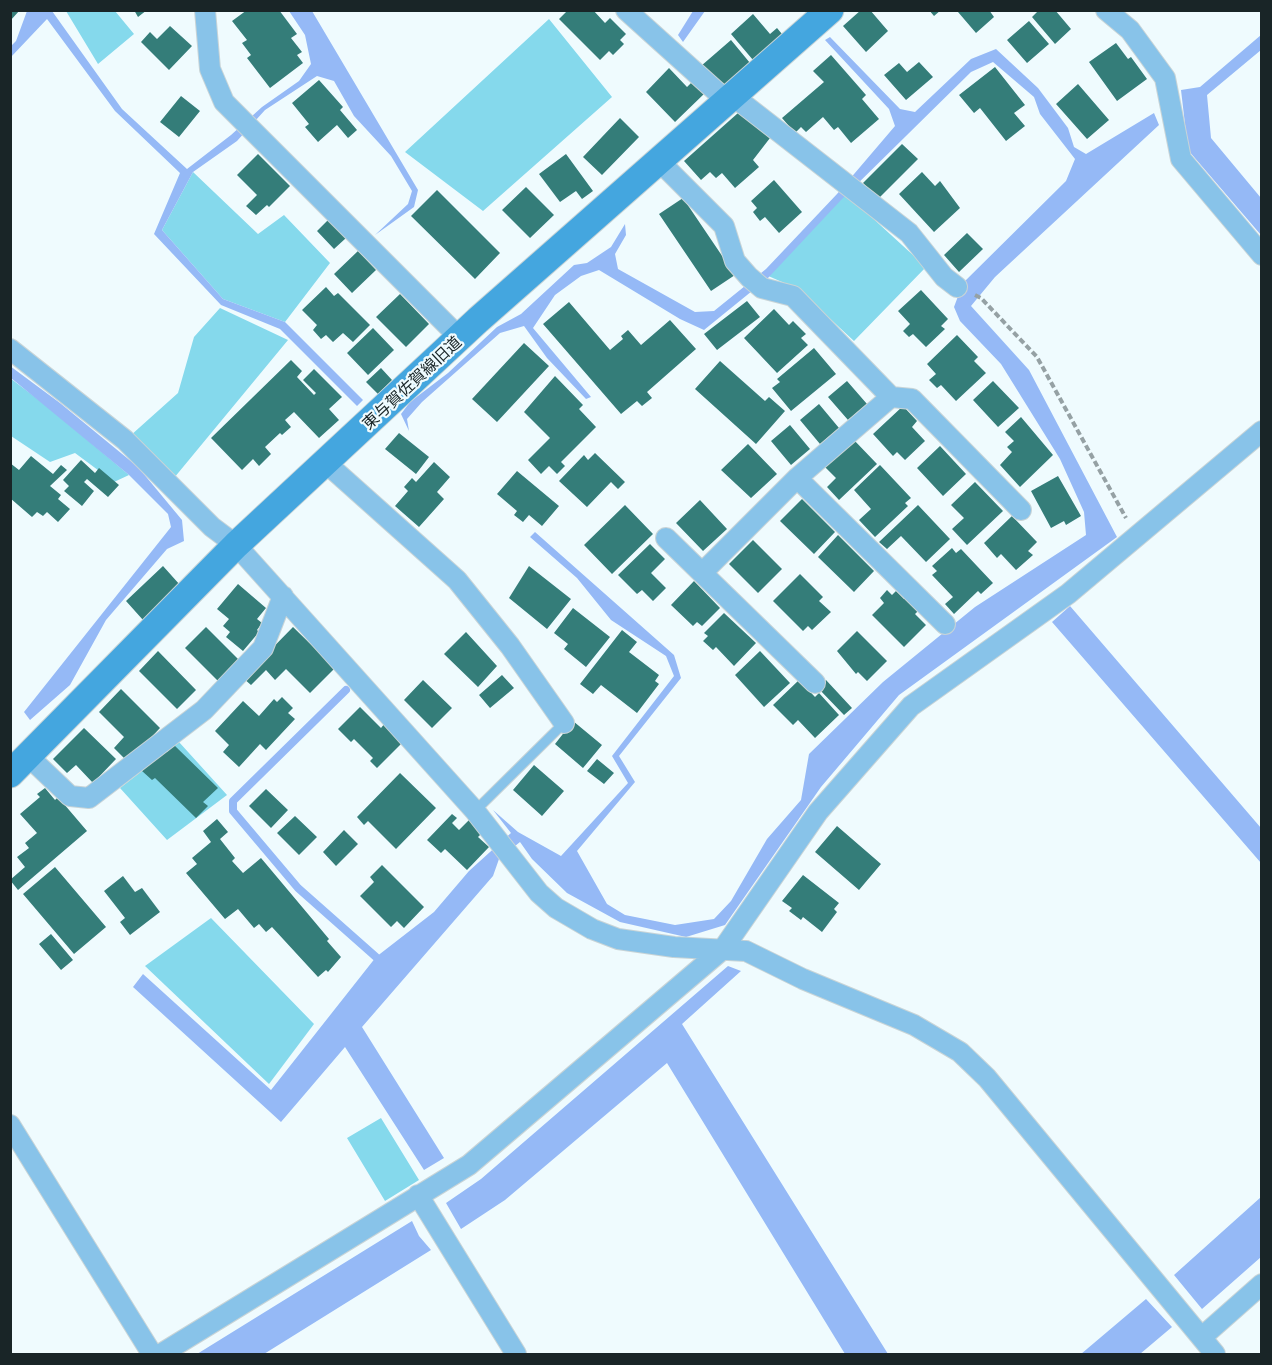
<!DOCTYPE html>
<meta charset="utf-8">
<style>
body{margin:0}
#map{position:relative;width:1272px;height:1365px;overflow:hidden;background:#effbfe;font-family:Ubuntu,sans-serif}
canvas{display:block}
.frame{position:absolute;inset:0;border:12px solid #192527;pointer-events:none}
</style>
<div id="map">
<canvas width="1272" height="1365"></canvas>
<div class="frame"></div>
</div>
<script>
const ctx = document.querySelector('canvas').getContext('2d');
ctx.lineJoin = 'round';
function fill(path, color) {
  ctx.fillStyle = color;
  ctx.fill(path, 'evenodd');
}
function toPath(rows) {
  const path = new Path2D();
  for (const r of rows) {
    path.moveTo(r[0], r[1]);
    for (let i = 2; i < r.length; i += 2) path.lineTo(r[i], r[i + 1]);
  }
  return path;
}
function strokePath(path, color, width, dash) {
  ctx.strokeStyle = color;
  ctx.lineWidth = width;
  ctx.lineCap = dash ? 'butt' : 'round';
  ctx.setLineDash(dash || []);
  ctx.stroke(path);
}
function drawText(font, color, halo, rows, align = 'center') {
  ctx.font = font + ' Ubuntu,"Noto Sans JP",sans-serif';
  ctx.lineWidth = 4.5;
  ctx.setLineDash([]);
  ctx.textBaseline = 'middle';
  ctx.strokeStyle = halo;
  ctx.fillStyle = color;
  for (const [text, x, y, turn = 0] of rows) {
    ctx.save();
    ctx.translate(x, y);
    ctx.rotate((+turn || 0) * Math.PI / 180);
    ctx.textAlign = isNaN(turn) ? turn : align;
    if (halo) ctx.strokeText(text, 0, 0);
    ctx.fillText(text, 0, 0);
    ctx.restore();
  }
}
fill(toPath([
 [66,11,115,11,134,34,98,64],
 [549,19,612,97,483,211,405,152],
 [193,172,258,234,284,215,330,263,285,322,223,299,162,230],
 [843,191,926,267,854,341,798,289,766,275],
 [220,308,288,340,174,478,130,436,178,393,194,337],
 [10,378,52,410,129,475,114,482,75,453,50,462,11,436],
 [179,742,227,795,167,840,120,788],
 [211,918,314,1024,269,1084,145,966],
 [381,1118,419,1180,385,1201,347,1138]
]), '#85d9ec');
fill(toPath([
 [27,11,52,11,122,109,187,169,231,135,262,107,299,81,311,64,305,35,289,11,312,11,418,190,414,207,375,235,408,204,412,191,391,156,354,116,334,81,317,76,265,110,237,141,193,172,162,230,223,299,285,322,363,400,357,406,280,329,221,305,154,234,180,173,115,111,47,19,11,57,10,47,16,41],
 [693,11,705,11,683,42,678,35],
 [1261,35,1261,50,1207,95,1211,138,1261,198,1261,235,1188,150,1181,90,1200,87],
 [830,37,900,109,915,112,971,59,996,49,1038,88,1068,128,1074,147,1086,154,1154,113,1159,125,995,277,971,306,1029,370,1117,537,899,695,821,787,725,925,686,937,620,922,567,893,532,859,520,842,499,859,493,876,362,1027,444,1158,424,1170,345,1047,281,1122,133,987,143,974,271,1090,376,957,434,912,469,871,511,833,493,810,518,832,561,856,628,783,612,756,674,676,666,656,611,620,577,578,530,537,535,532,674,655,681,678,619,756,635,782,577,851,607,904,625,915,675,925,714,919,731,901,767,839,801,800,809,754,883,682,975,607,1086,535,1084,512,1060,459,1001,364,960,321,954,307,963,283,1066,181,1075,159,1040,114,1034,97,993,62,971,72,841,200,768,278,704,330,680,319,599,270,581,276,555,295,533,328,591,397,586,399,547,358,524,326,500,333,422,402,407,419,409,431,401,414,410,402,448,373,497,327,521,314,574,265,587,263,611,247,625,224,626,235,615,254,618,269,695,312,714,311,766,269,837,194,895,126,889,109,825,40],
 [10,366,60,403,138,467,182,520,184,541,167,549,106,620,70,685,30,720,24,712,171,527,168,514,129,475,11,378],
 [1070,606,1261,828,1261,863,1052,622],
 [728,966,741,971,682,1024,888,1354,845,1354,667,1063,505,1200,461,1229,446,1203,481,1179],
 [1261,1197,1261,1257,1202,1309,1174,1275],
 [412,1221,419,1236,431,1250,264,1354,197,1354],
 [1146,1299,1172,1327,1140,1354,1081,1354]
]), '#95b9f6');
strokePath(toPath([
 [346,690,233,801,233,811,298,888,376,957]
]), '#95b9f6', 8);
fill(toPath([
 [10,10,20,10,10,21],
 [134,10,147,10,138,17],
 [247,10,279,10,297,34,291,38,302,52,297,55,303,63,270,88,247,58,251,55,242,43,247,40,232,21],
 [568,10,593,10,605,23,610,18,626,34,620,40,624,44,613,55,609,51,600,60,559,19],
 [861,10,870,10,888,31,866,52,843,26],
 [929,10,941,10,934,16],
 [960,10,989,10,994,17,976,33,958,12],
 [1039,10,1055,10,1071,29,1055,44,1032,17],
 [753,14,770,34,777,28,782,34,753,60,731,34],
 [1029,21,1049,44,1027,63,1007,40],
 [170,26,192,46,169,70,141,42,150,32,157,39],
 [731,40,750,63,725,85,701,66],
 [1116,43,1128,59,1131,57,1147,79,1117,101,1089,62],
 [831,55,866,95,862,99,879,119,851,143,838,127,834,130,823,117,806,132,801,127,795,133,782,118,824,82,813,71],
 [919,62,933,77,906,100,884,75,899,63,907,72],
 [995,67,1025,105,1014,113,1025,126,1006,141,980,108,974,113,959,95],
 [669,68,687,87,693,81,705,93,675,122,646,92],
 [319,80,343,107,340,110,357,130,348,138,337,125,318,142,305,127,309,124,292,103],
 [1078,84,1109,120,1087,139,1056,104],
 [181,96,200,111,179,137,160,122],
 [738,113,770,138,753,160,759,167,735,188,722,173,716,178,710,172,701,180,684,161],
 [620,118,639,137,602,175,583,157],
 [902,144,918,159,878,199,863,183],
 [258,154,290,186,269,207,267,205,256,215,246,206,257,195,237,175],
 [566,154,593,191,582,199,576,191,560,202,539,174],
 [922,172,935,186,940,181,960,208,934,232,899,194],
 [774,180,802,212,779,233,765,217,760,221,753,212,757,208,751,201],
 [526,187,554,215,530,238,502,210],
 [437,190,500,253,475,279,411,216],
 [683,198,735,275,711,291,659,214],
 [328,220,346,238,334,249,317,231],
 [967,233,983,249,959,272,944,255],
 [358,251,376,270,352,293,334,274],
 [326,287,334,296,338,293,370,325,353,342,343,333,333,342,326,335,321,339,313,330,317,325,302,310],
 [921,290,948,319,941,326,945,329,926,347,913,334,909,337,903,331,910,324,898,311],
 [400,294,429,324,406,347,376,317],
 [747,301,760,317,717,350,704,334],
 [569,302,610,350,623,339,621,336,628,330,641,345,670,320,696,349,647,392,652,398,642,406,637,401,621,414,543,324],
 [774,309,789,325,793,321,806,334,801,338,808,345,777,373,744,338],
 [373,328,394,350,368,375,347,353],
 [957,335,978,357,974,361,986,373,956,401,941,385,937,388,929,380,936,374,927,364],
 [524,343,549,366,497,422,472,399],
 [814,348,836,374,791,411,772,388,780,382,777,379],
 [291,360,302,371,297,377,314,395,316,393,303,380,314,369,342,397,329,409,339,420,319,438,294,412,285,420,291,427,282,435,280,433,265,447,271,454,259,466,253,459,242,470,211,438],
 [720,361,765,401,769,397,785,411,756,444,695,389],
 [381,368,392,380,378,394,366,382],
 [555,376,583,405,579,409,596,427,561,462,565,466,557,474,549,466,541,474,528,460,550,438,524,412],
 [847,381,867,404,848,420,828,397],
 [993,381,1019,408,998,427,973,400],
 [819,404,839,428,820,444,800,420],
 [903,406,917,421,912,427,925,441,905,460,897,452,893,456,873,434],
 [1021,417,1053,455,1020,487,1000,465,1012,452,1007,447,1014,441,1005,432],
 [790,425,810,449,791,465,771,441],
 [399,433,429,457,416,474,385,449],
 [853,439,877,464,839,500,827,487,836,478,824,466],
 [748,444,777,474,751,498,721,470],
 [940,446,966,474,943,496,917,468],
 [595,453,625,482,618,489,611,482,587,507,559,481,584,455,588,460],
 [31,456,53,474,61,465,67,470,50,486,61,495,58,499,70,509,58,522,47,512,43,516,37,512,32,517,10,498,10,463,19,470],
 [81,460,95,473,99,468,119,485,108,497,87,479,84,482,94,491,82,506,64,491,69,486,63,480],
 [434,462,450,477,437,492,444,499,419,527,395,506,408,491,404,487,412,478,416,482],
 [880,465,911,498,905,503,908,506,875,537,859,520,871,509,854,490],
 [517,471,559,506,542,526,529,515,523,522,514,515,517,511,497,494],
 [1058,476,1081,516,1066,525,1064,521,1051,528,1031,491],
 [975,482,1003,511,967,545,952,529,964,518,951,505],
 [802,499,835,532,814,554,780,521],
 [700,500,727,529,703,551,676,523],
 [625,505,653,534,612,574,584,545],
 [918,505,950,539,926,562,901,536,887,549,879,542],
 [1012,516,1037,542,1028,551,1033,555,1016,570,1001,554,997,558,984,543],
 [838,535,874,571,854,592,818,557],
 [753,540,782,569,758,593,729,564],
 [650,544,665,559,651,573,666,588,653,601,642,590,637,594,618,575],
 [952,548,956,553,961,549,993,583,981,594,978,591,954,614,945,604,953,597,932,575,937,571,932,566],
 [163,566,180,585,143,620,126,601],
 [529,566,571,599,547,629,509,598],
 [800,574,823,597,819,601,831,612,812,630,808,626,803,631,773,601],
 [694,581,720,608,702,626,697,622,693,626,671,605],
 [238,584,266,608,257,619,262,623,257,630,259,632,243,651,226,637,230,632,223,626,229,619,217,609],
 [887,590,892,595,896,591,904,599,907,596,920,609,915,614,926,625,904,647,872,615,884,603,880,598],
 [573,608,610,637,586,667,564,649,568,644,554,633],
 [724,613,756,643,734,666,716,647,713,650,703,641,708,636,704,633],
 [206,627,239,660,218,681,185,648],
 [293,627,335,668,310,693,286,669,275,680,266,670,251,685,243,678],
 [622,630,637,642,629,652,659,675,655,681,659,684,637,713,601,685,593,694,580,684],
 [857,631,887,661,867,681,858,672,856,674,837,651],
 [466,632,497,666,478,687,444,654],
 [158,651,196,690,177,709,139,671],
 [760,651,790,683,764,707,735,675],
 [502,675,514,688,490,708,479,695],
 [423,680,452,708,432,728,404,700],
 [799,680,815,697,819,693,839,715,815,738,798,720,793,725,773,705],
 [826,680,852,708,844,715,818,688],
 [121,689,160,728,128,762,114,748,124,737,99,712],
 [282,697,293,708,288,713,295,719,266,750,260,744,239,767,223,752,229,745,215,731,243,701,259,716,274,699,277,702],
 [360,707,381,728,385,723,404,741,377,768,370,761,373,758,354,739,351,742,338,729],
 [573,721,602,745,583,768,555,744],
 [84,728,116,759,93,783,76,765,67,773,53,759],
 [174,745,218,788,203,802,208,806,196,818,155,778,152,780,142,771,164,748,167,752],
 [597,759,614,773,604,784,587,771],
 [534,765,564,791,542,816,513,790],
 [400,773,436,808,396,849,368,821,364,825,357,817],
 [45,788,55,800,58,797,87,831,18,890,10,880,25,867,17,857,29,848,25,843,37,833,20,814,40,797,37,794],
 [266,789,288,810,271,828,249,806],
 [452,814,457,818,452,823,459,830,469,820,482,833,478,837,489,847,467,870,445,849,441,853,427,840],
 [295,816,317,837,299,855,277,833],
 [217,819,228,832,220,839,235,858,232,861,243,873,261,858,329,939,327,941,341,957,328,972,326,970,318,977,272,927,266,932,259,924,254,928,238,909,225,919,186,873,197,864,192,858,211,842,203,831],
 [837,826,881,864,859,890,815,852],
 [344,830,358,844,336,866,323,852],
 [382,865,424,907,404,928,397,921,391,927,360,896,374,882,370,877],
 [55,867,106,927,74,954,23,894],
 [803,875,839,903,834,909,837,912,822,932,803,917,801,920,789,911,792,908,782,901],
 [123,876,135,892,142,888,160,912,130,935,120,922,125,918,104,891],
 [51,934,73,960,61,970,39,944]
]), '#347d79');
const service = toPath([
 [475,811,564,723]
]);
const minor = toPath([
 [205,10,210,69,224,102,460,338],
 [626,10,727,101],
 [1106,10,1130,30,1165,78,1181,159,1262,255],
 [733,96,909,233,944,277,957,287],
 [659,161,724,226,735,261,749,277,762,288,793,296,891,397,912,399,1021,510],
 [10,349,125,440,212,527,236,545,475,811,539,893,556,908,592,929,618,939,674,947,746,951,803,979,914,1025,960,1052,987,1078,1215,1354],
 [326,463,457,580,510,646,564,723],
 [797,478,945,624],
 [666,538,702,573],
 [815,683,702,573,797,478,891,397],
 [28,756,70,796,89,798,204,710,263,648,283,596],
 [10,1125,152,1354],
 [418,1195,516,1354],
 [1202,1337,1262,1284],
 [161,1354,469,1165,723,949,818,812,911,706,1068,594,1262,431]
]);
const secondary = toPath([
 [10,774,236,545,478,320,830,10]
]);
strokePath(service, '#c8d4d7', 11);
strokePath(minor, '#c8d4d7', 22);
strokePath(secondary, '#c8d4d7', 29);
strokePath(toPath([
 [975,295,981,298,1037,357,1126,518]
]), '#95a1a4', 4, [6, 3]);
strokePath(service, '#88c3e9', 9);
strokePath(minor, '#88c3e9', 20);
strokePath(secondary, '#44a6df', 27);
drawText('16px', '#192527', '#effbfe', [
 ["東与賀佐賀線旧道",412,383,-43]
]);
</script>
